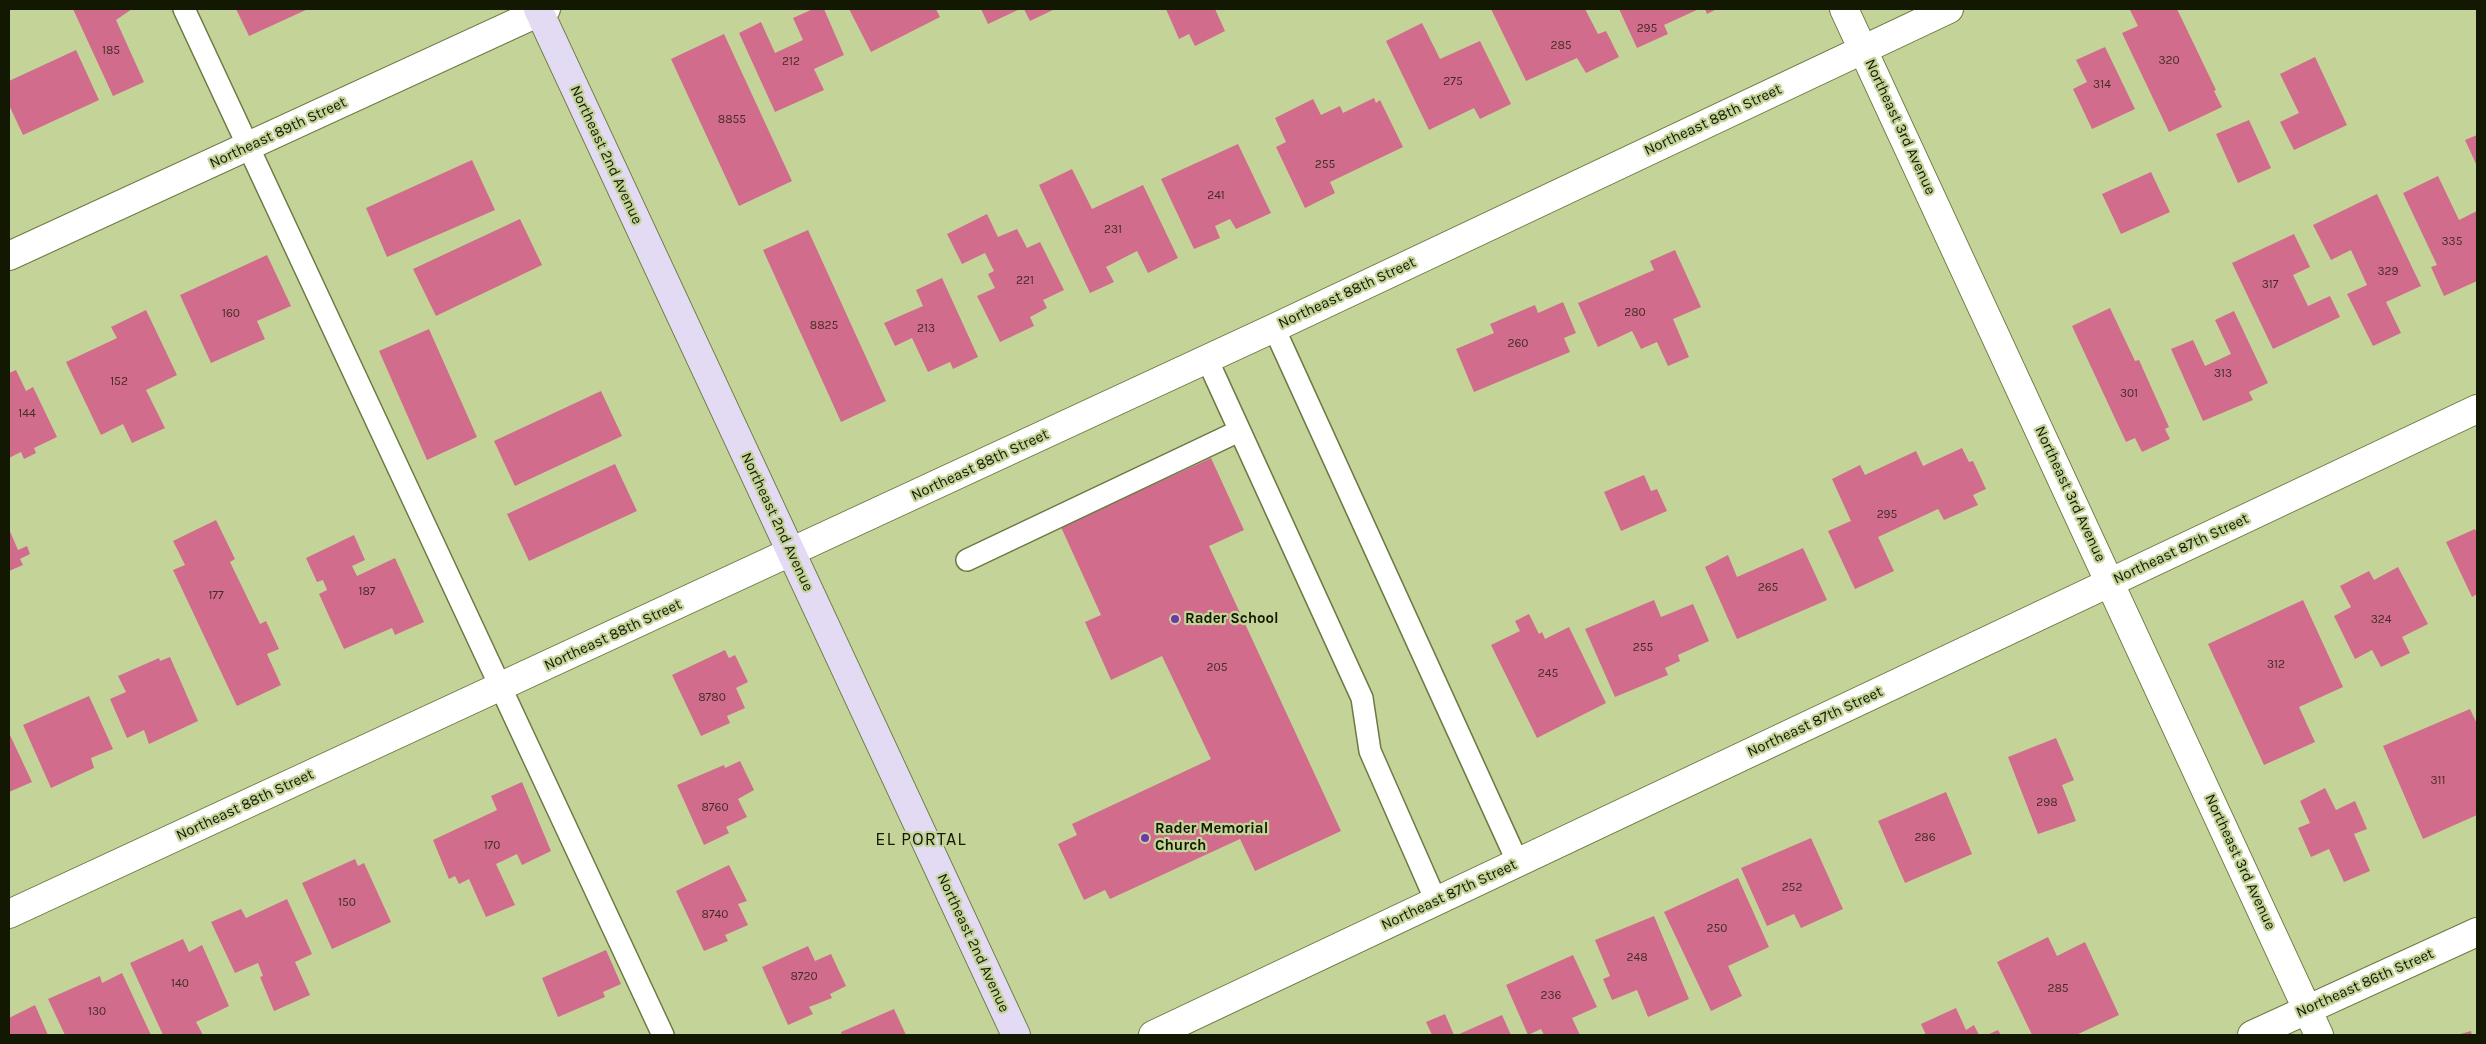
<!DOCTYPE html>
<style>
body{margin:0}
#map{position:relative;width:2486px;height:1044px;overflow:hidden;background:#c4d499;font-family:Karla,sans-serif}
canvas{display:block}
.frame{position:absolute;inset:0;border:10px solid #131803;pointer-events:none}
</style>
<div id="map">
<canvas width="2486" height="1044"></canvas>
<div class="frame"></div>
</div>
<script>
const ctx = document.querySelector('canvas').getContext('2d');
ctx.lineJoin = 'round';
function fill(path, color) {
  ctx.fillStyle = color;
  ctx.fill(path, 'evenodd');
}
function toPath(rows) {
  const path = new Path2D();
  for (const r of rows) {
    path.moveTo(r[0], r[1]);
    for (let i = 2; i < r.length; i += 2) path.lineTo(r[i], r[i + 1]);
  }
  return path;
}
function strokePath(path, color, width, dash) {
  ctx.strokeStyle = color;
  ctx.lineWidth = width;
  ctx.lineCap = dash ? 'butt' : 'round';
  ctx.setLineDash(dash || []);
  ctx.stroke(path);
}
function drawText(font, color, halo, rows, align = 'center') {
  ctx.font = font + ' Karla,sans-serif';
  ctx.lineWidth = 4.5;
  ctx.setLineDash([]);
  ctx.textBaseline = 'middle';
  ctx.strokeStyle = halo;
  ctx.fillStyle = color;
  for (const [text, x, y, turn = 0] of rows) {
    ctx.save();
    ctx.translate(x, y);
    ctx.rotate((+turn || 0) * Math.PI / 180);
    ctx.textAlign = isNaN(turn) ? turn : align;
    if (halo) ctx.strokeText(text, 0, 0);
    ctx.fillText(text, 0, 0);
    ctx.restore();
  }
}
fill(toPath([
 [73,9,132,9,116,20,144,82,113,96],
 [236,9,308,9,249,36],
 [813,9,824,9,844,55,814,69,824,90,775,112,739,33,761,22,775,53,803,40,793,18],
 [849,9,936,9,940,17,871,52],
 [981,9,1020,9,988,24],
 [1024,9,1055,9,1030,21],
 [1166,9,1215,9,1225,31,1195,46,1189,34,1179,39],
 [1491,9,1585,9,1598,34,1606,31,1619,57,1586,73,1577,58,1526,81],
 [1619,9,1699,9,1664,25,1668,34,1637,48],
 [1705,9,1717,9,1707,14],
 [2133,9,2177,9,2216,90,2214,91,2222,107,2169,132,2122,33,2138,26,2130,10],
 [1422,23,1440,59,1480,41,1511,104,1480,119,1474,108,1429,130,1386,41],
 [724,34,792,181,739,206,671,59],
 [2105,47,2135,109,2092,129,2073,89,2087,82,2076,60],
 [76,50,99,100,23,135,9,105,9,81],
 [2315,57,2347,125,2294,150,2280,122,2299,113,2280,74],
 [1374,98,1376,103,1380,100,1403,147,1330,182,1335,193,1305,208,1276,147,1286,142,1275,118,1313,99,1321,115,1340,106,1343,113],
 [2249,120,2271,168,2238,183,2216,134],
 [2477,135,2477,166,2465,140],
 [1238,144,1271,213,1236,229,1230,219,1215,226,1220,238,1194,249,1161,179],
 [472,160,495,210,387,257,366,208],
 [1072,169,1092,209,1143,185,1178,258,1148,273,1137,251,1106,267,1114,282,1090,293,1039,185],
 [2151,172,2170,212,2121,234,2102,194],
 [2438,176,2459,220,2477,211,2477,281,2444,296,2431,267,2437,265,2403,193],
 [2377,194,2421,286,2386,302,2401,333,2373,346,2347,294,2367,285,2351,250,2331,260,2313,225],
 [987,214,998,237,1017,229,1027,248,1040,242,1064,290,1043,300,1047,308,1030,317,1034,326,1000,342,977,296,995,288,988,274,994,271,985,253,962,264,947,234],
 [520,219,542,265,436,316,413,269],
 [808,230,886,401,841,422,763,250],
 [2294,234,2310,267,2293,275,2308,306,2330,296,2340,317,2273,349,2232,263],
 [1675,250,1701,307,1673,319,1689,357,1668,366,1657,342,1641,349,1632,331,1598,347,1578,303,1654,270,1650,261],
 [267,255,291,306,257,321,265,339,211,363,180,295],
 [942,278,978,357,953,369,950,362,928,372,912,338,895,346,884,323,923,306,916,290],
 [1563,302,1576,333,1564,338,1570,352,1474,392,1456,349,1494,333,1490,324,1535,305,1538,313],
 [2110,308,2135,361,2139,360,2169,427,2165,429,2170,439,2142,452,2135,438,2126,442,2072,326],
 [146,310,177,375,146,390,165,428,132,443,123,424,101,435,66,362,117,338,111,327],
 [2234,311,2268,383,2249,392,2253,400,2203,421,2171,349,2193,340,2205,366,2231,354,2215,320],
 [429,329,477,437,427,460,379,351],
 [16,370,26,391,33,387,57,437,34,448,36,453,24,459,21,452,9,458,9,373],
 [601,391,622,436,515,486,494,441],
 [1962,448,1969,462,1973,461,1986,489,1973,495,1978,505,1944,520,1938,509,1878,537,1894,571,1855,589,1828,531,1851,521,1832,479,1860,465,1865,475,1916,451,1923,466],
 [1211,458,1244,530,1209,546,1341,831,1255,871,1240,839,1110,899,1105,890,1084,900,1058,844,1077,835,1072,824,1211,759,1162,656,1111,680,1085,622,1101,615,1061,527],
 [615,464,637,511,529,561,507,514],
 [1644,475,1651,491,1657,489,1667,511,1621,531,1604,492],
 [216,520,235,559,230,562,260,624,266,621,279,649,267,654,281,685,237,706,173,570,185,565,173,541],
 [9,529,18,550,27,546,30,554,20,559,23,565,9,571],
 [2475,529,2477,534,2477,594,2472,597,2446,542],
 [354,535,365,560,352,566,357,576,395,558,424,622,395,635,392,628,344,649,319,594,327,590,323,580,317,582,306,558],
 [1803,548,1827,600,1737,639,1705,567,1728,555,1737,577],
 [2398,567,2428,624,2402,637,2410,653,2381,667,2372,650,2355,659,2334,616,2351,607,2340,586,2369,571,2374,580],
 [1654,600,1661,617,1693,604,1709,641,1678,655,1680,661,1665,668,1668,675,1615,697,1585,629],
 [2303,600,2343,687,2299,707,2315,742,2264,765,2208,644],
 [1529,614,1539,634,1542,632,1545,639,1569,627,1606,703,1537,738,1491,645,1520,631,1515,621],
 [725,650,729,658,735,655,748,682,736,688,745,708,727,716,730,723,701,736,672,675],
 [170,657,198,721,149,744,144,730,127,738,110,699,126,692,118,676,159,658,160,661],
 [89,696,113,749,91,758,94,768,51,788,23,725],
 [2470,709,2477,724,2477,815,2423,839,2383,746],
 [9,733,32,782,9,792],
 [2056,738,2074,780,2062,785,2076,821,2038,834,2008,757],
 [740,761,754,790,738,799,747,817,726,827,729,833,704,845,677,785,724,765,725,768],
 [522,782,551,851,522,865,517,854,496,864,515,905,486,917,469,879,459,884,455,876,449,879,433,840,497,810,491,796],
 [2325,788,2336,810,2355,801,2367,829,2354,834,2370,871,2344,882,2329,849,2311,857,2298,828,2310,823,2300,801],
 [1946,792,1972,854,1905,883,1878,821],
 [1811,838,1843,909,1801,928,1794,914,1767,926,1741,868],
 [355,859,358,866,364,863,391,922,332,949,302,883],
 [729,865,747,901,738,904,748,925,725,935,728,941,704,951,676,891],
 [1738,878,1769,947,1728,966,1742,996,1711,1011,1664,912],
 [287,899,312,954,295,962,310,995,274,1011,260,977,263,976,258,963,235,973,211,922,241,909,246,918],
 [1654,916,1689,999,1648,1017,1637,990,1612,1000,1603,979,1610,976,1595,940],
 [2048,937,2057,956,2085,942,2119,1015,2076,1035,2032,1035,1997,962],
 [183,939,189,952,202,945,229,1006,196,1022,203,1035,163,1035,130,963],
 [808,946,815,961,831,954,846,986,830,994,832,998,809,1007,813,1014,788,1025,762,967],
 [606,950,621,984,603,992,605,997,558,1017,542,978],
 [1573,955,1597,1007,1572,1018,1580,1035,1544,1035,1541,1029,1528,1035,1506,985],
 [122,973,151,1035,65,1035,48,999,100,976,102,983],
 [35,1005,48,1035,9,1035,9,1018],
 [1956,1008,1966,1030,1974,1025,1979,1035,1926,1035,1921,1024],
 [894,1009,906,1035,842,1035,841,1032],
 [1445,1014,1454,1035,1432,1035,1426,1022],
 [1502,1015,1511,1035,1457,1035],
 [1998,1030,2001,1035,1987,1035],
 [2471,1031,2472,1035,2457,1035]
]), '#d16c8c');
const service = toPath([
 [184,9,663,1035],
 [1274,328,1518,863],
 [1207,359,1362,698,1370,751,1436,901],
 [967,560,1239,431]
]);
const minor = toPath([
 [1844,9,2319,1035],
 [9,256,546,9],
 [9,914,1274,328,1949,9],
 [2252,1035,2477,932]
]);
const tertiary = toPath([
 [1153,1035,2477,409]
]);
const secondary = toPath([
 [538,9,1016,1035]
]);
strokePath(service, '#6b7942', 24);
strokePath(minor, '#6b7942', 30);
strokePath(tertiary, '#6b7942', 30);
strokePath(secondary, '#6b7942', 30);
strokePath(service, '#fff', 21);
strokePath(minor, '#fff', 28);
strokePath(tertiary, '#fff', 28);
strokePath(secondary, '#e3daf3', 28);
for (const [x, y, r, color] of [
 [1175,619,5,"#6e37ae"],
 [1145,838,5,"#6e37ae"]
]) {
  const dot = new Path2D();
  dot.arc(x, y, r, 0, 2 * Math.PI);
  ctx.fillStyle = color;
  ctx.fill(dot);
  strokePath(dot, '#c4d499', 2);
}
drawText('12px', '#422d25', null, [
 ["295",1647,29],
 ["285",1561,46],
 ["185",111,51],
 ["320",2169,61],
 ["212",791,62],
 ["275",1453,82],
 ["314",2102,85],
 ["8855",732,120],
 ["255",1325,165],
 ["241",1216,196],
 ["231",1113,230],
 ["335",2452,242],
 ["329",2388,272],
 ["221",1025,281],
 ["317",2270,285],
 ["280",1635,313],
 ["160",231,314],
 ["8825",824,326],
 ["213",926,329],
 ["260",1518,344],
 ["313",2223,374],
 ["152",119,382],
 ["301",2129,394],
 ["144",27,414],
 ["295",1887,515],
 ["265",1768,588],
 ["187",367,592],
 ["177",216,596],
 ["324",2381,620],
 ["255",1643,648],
 ["312",2276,665],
 ["205",1217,668],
 ["245",1548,674],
 ["8780",712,698],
 ["311",2438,781],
 ["298",2047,803],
 ["8760",715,808],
 ["286",1925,838],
 ["170",492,846],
 ["252",1792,888],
 ["150",347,903],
 ["8740",715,915],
 ["250",1717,929],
 ["248",1637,958],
 ["8720",804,977],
 ["140",180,984],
 ["285",2058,989],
 ["236",1551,996],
 ["130",97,1012]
]);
drawText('15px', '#131803', '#c4d499', [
 ["Northeast 88th Street",1713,120,-25],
 ["Northeast 3rd Avenue",1900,127,65],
 ["Northeast 89th Street",278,133,-25],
 ["Northeast 2nd Avenue",606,155,65],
 ["Northeast 88th Street",1347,293,-25],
 ["Northeast 88th Street",980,465,-25],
 ["Northeast 3rd Avenue",2070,494,65],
 ["Northeast 2nd Avenue",777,522,65],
 ["Northeast 87th Street",2181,549,-25],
 ["Northeast 88th Street",613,635,-25],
 ["Northeast 87th Street",1815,722,-25],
 ["Northeast 88th Street",245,805,-25],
 ["Northeast 3rd Avenue",2240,862,65],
 ["Northeast 87th Street",1449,895,-25],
 ["Northeast 2nd Avenue",973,943,65],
 ["Northeast 86th Street",2365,983,-24]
]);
drawText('bold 15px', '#131803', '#c4d499', [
 ["Rader School",1185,619],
 ["Rader Memorial",1155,829],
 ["Church",1155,846]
], 'left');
ctx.letterSpacing = '1px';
drawText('18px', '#131803', '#c4d499', [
 ["EL PORTAL",921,840]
]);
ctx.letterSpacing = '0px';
</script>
